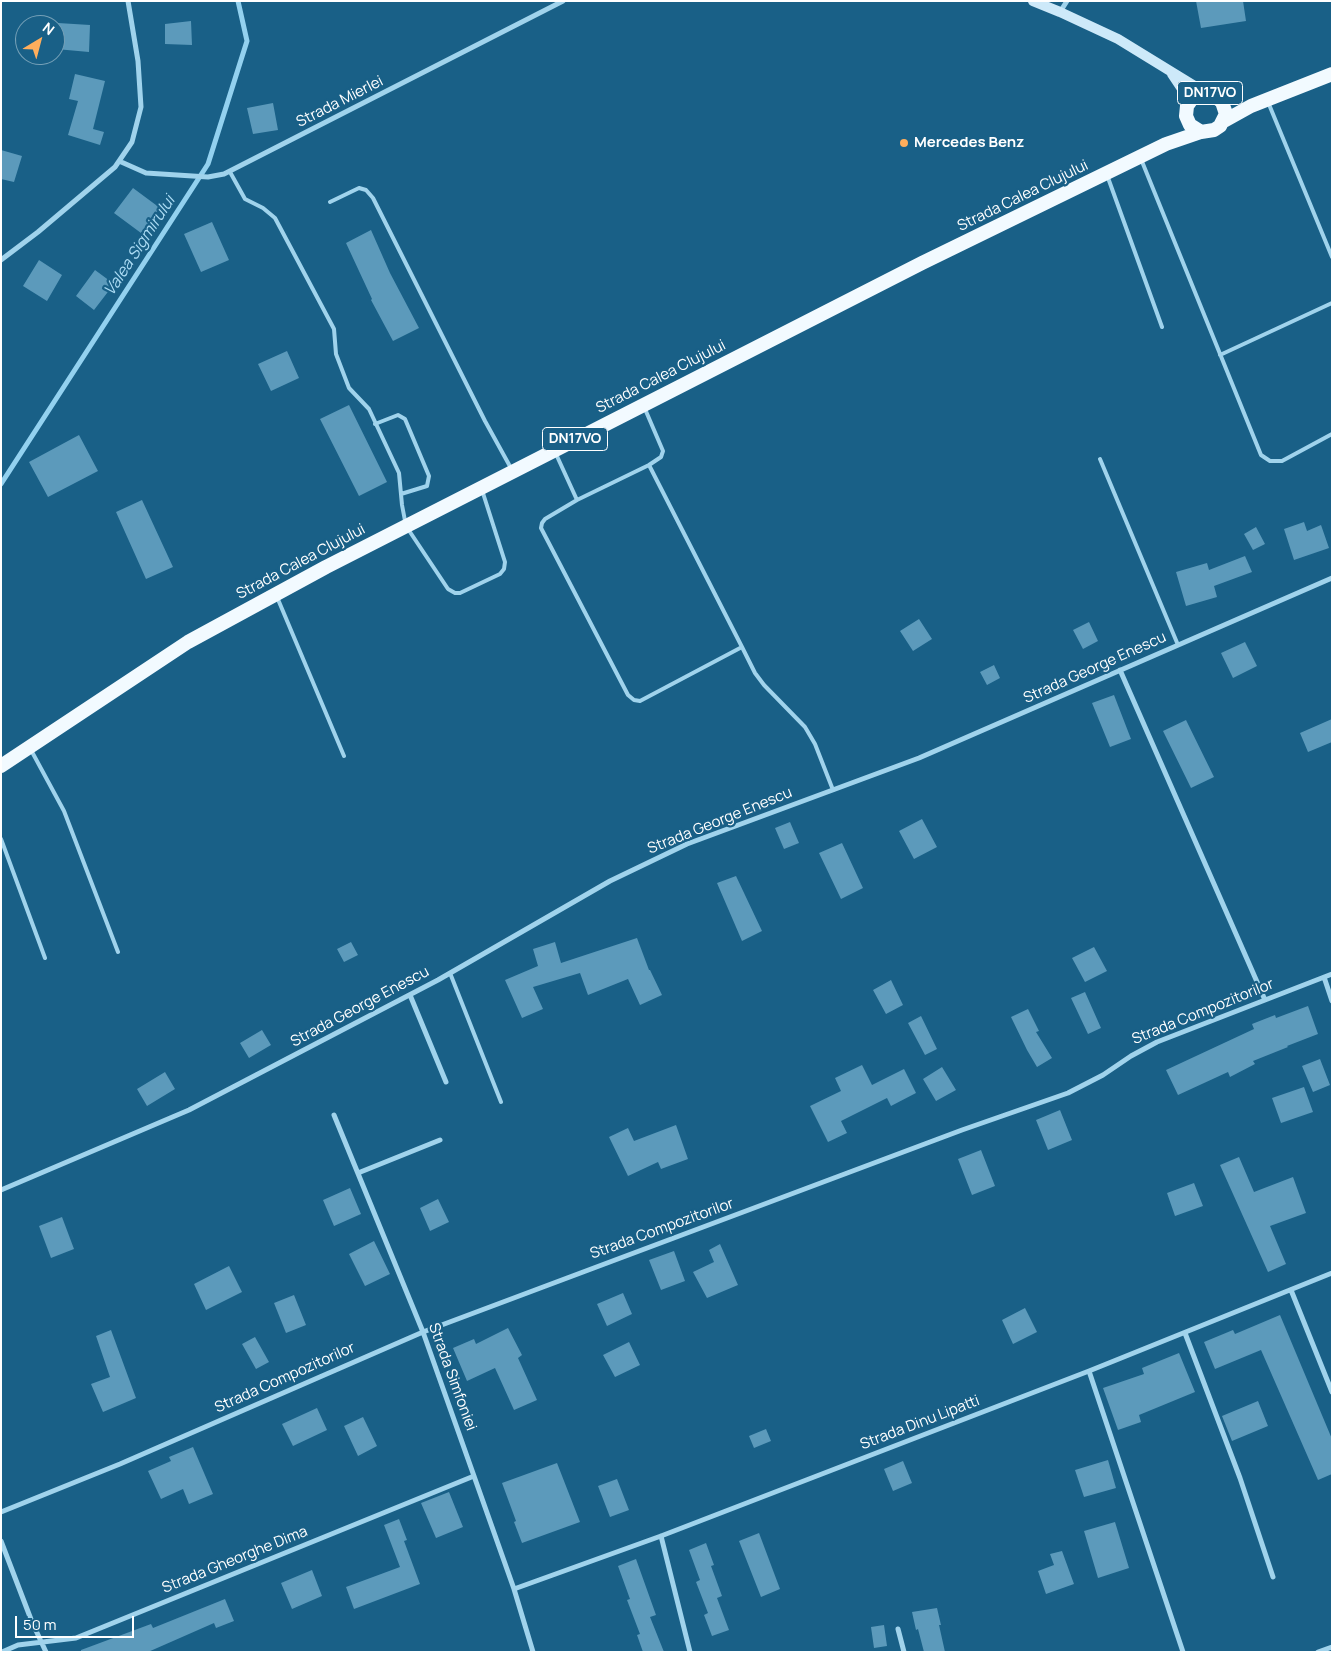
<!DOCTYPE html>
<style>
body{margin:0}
#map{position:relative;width:1333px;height:1653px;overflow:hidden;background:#196087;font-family:Manrope,sans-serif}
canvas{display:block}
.frame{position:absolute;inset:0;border:2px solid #fff;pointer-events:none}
.north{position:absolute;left:15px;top:15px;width:50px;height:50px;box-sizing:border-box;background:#196087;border:1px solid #75a0b7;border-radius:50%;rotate:37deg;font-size:14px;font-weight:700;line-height:20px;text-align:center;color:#fff}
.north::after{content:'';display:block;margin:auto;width:18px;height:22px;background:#ffae5c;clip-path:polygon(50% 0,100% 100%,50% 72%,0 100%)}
.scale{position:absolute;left:15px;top:1616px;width:119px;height:22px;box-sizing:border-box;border:2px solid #fff;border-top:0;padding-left:6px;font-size:15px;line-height:18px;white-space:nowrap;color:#fff;-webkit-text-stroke:4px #196087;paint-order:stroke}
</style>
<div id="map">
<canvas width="1333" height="1653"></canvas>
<div class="frame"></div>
<div class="north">N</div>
<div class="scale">50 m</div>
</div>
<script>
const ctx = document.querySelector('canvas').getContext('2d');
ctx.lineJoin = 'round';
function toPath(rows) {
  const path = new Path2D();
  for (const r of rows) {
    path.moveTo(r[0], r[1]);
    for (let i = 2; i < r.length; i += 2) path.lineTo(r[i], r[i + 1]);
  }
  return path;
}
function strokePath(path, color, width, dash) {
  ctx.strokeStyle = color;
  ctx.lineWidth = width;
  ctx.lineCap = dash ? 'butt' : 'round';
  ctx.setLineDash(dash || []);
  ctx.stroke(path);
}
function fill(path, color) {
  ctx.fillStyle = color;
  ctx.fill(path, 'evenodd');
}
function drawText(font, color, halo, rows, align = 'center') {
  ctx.font = font + ' Manrope,sans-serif';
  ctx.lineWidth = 4.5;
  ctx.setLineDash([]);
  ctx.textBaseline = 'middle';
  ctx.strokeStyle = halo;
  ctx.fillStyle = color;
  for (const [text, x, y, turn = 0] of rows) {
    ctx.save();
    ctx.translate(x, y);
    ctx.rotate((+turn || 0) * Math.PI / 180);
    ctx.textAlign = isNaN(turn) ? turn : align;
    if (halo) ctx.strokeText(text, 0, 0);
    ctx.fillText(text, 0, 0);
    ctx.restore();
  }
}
strokePath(toPath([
 [1,484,208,164,247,41,238,1]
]), '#93d1ef', 5);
fill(toPath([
 [1196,1,1243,1,1246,21,1201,28],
 [191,21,192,45,165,44,165,24],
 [58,23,90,25,89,52,56,49],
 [75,74,105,81,93,129,104,132,100,145,68,135,78,101,69,99],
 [273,103,278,130,253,134,247,108],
 [1,150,22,156,14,182,1,179],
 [133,188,160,208,141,233,114,213],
 [212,222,229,260,201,272,184,234],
 [371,230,390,273,419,328,393,341,371,300,372,299,346,243],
 [39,260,62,275,47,301,23,286],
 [95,270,114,284,94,310,76,296],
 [287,351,299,378,271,391,258,364],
 [349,405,387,482,359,496,320,419],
 [79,435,98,471,48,497,29,462],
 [142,500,173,567,146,579,116,512],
 [1304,522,1307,531,1321,525,1329,548,1294,560,1284,529],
 [1256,527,1265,544,1253,550,1244,534],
 [1245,556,1252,572,1214,586,1217,597,1186,606,1176,572,1207,563,1209,570],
 [919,619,932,639,913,651,900,631],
 [1089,622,1098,641,1083,649,1073,630],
 [1245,642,1257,666,1233,678,1221,653],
 [994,665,1000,678,987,685,980,672],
 [1114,695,1131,739,1110,747,1092,703],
 [1332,719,1332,742,1308,752,1300,733],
 [1186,720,1214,777,1191,788,1163,731],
 [922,819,937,847,914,859,899,831],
 [790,822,799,843,784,849,775,828],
 [842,843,863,888,841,899,819,853],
 [736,876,762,931,742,941,717,883],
 [637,938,649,970,650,970,662,995,640,1005,628,979,588,995,580,973,533,987,543,1009,522,1018,505,980,538,966,533,949,555,942,561,963],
 [351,942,358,955,344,962,337,949],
 [1094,947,1107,971,1085,982,1072,958],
 [891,980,903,1005,886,1014,873,990],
 [1085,992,1101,1028,1088,1034,1071,998],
 [1308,1006,1318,1034,1287,1046,1288,1047,1253,1061,1255,1064,1230,1077,1228,1072,1178,1095,1166,1070,1254,1029,1252,1024,1275,1015,1276,1018],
 [1028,1009,1039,1031,1036,1032,1052,1058,1037,1067,1027,1050,1011,1017],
 [921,1016,937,1049,925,1055,908,1023],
 [262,1030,271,1045,249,1058,240,1043],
 [1320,1059,1330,1085,1313,1092,1302,1066],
 [862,1065,872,1085,904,1069,916,1093,891,1106,887,1098,841,1121,847,1133,828,1142,810,1106,841,1091,835,1078],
 [942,1067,956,1090,936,1101,923,1079],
 [165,1072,175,1089,147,1106,137,1089],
 [1304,1087,1313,1112,1281,1123,1272,1098],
 [1060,1110,1072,1140,1048,1150,1036,1120],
 [676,1125,688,1159,661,1169,658,1162,628,1176,609,1137,628,1128,634,1141],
 [981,1150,995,1186,972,1195,958,1159],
 [1239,1157,1254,1192,1293,1177,1306,1213,1270,1226,1286,1264,1268,1272,1220,1165],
 [1194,1183,1203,1206,1175,1216,1167,1193],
 [350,1188,361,1214,334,1226,323,1200],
 [438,1199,449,1222,430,1231,420,1208],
 [62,1217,74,1249,51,1258,39,1226],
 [374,1241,390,1274,365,1286,349,1254],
 [720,1244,738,1285,707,1298,693,1272,714,1262,709,1250],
 [674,1251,685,1281,661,1290,649,1260],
 [229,1266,242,1292,206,1310,194,1284],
 [623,1293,632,1314,607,1326,597,1304],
 [294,1295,306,1325,286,1333,274,1303],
 [1025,1308,1037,1332,1013,1344,1002,1320],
 [1280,1315,1332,1439,1332,1474,1318,1480,1261,1350,1215,1369,1204,1342,1233,1330,1235,1334],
 [508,1328,522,1355,518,1358,537,1400,514,1410,495,1368,467,1381,453,1348,474,1339,476,1344],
 [111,1330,136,1398,103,1412,91,1384,110,1377,96,1336],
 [255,1337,269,1362,256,1369,242,1344],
 [629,1342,640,1365,615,1377,603,1355],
 [1179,1353,1195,1392,1139,1415,1141,1422,1118,1430,1103,1388,1144,1374,1142,1368],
 [1258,1401,1268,1426,1232,1441,1222,1416],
 [317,1408,327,1430,293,1446,282,1424],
 [363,1417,377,1446,358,1456,344,1426],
 [766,1429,771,1441,754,1448,749,1436],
 [193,1447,213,1494,189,1504,183,1489,161,1499,148,1471,171,1461,169,1457],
 [1108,1460,1116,1488,1084,1497,1075,1470],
 [903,1461,912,1483,893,1491,884,1469],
 [557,1463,580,1522,522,1543,514,1522,516,1521,502,1483],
 [617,1479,629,1510,610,1517,598,1486],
 [449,1492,463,1527,436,1538,421,1503],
 [399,1519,407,1540,404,1541,420,1584,354,1609,346,1587,400,1567,384,1525],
 [1115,1522,1129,1568,1098,1578,1084,1531],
 [759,1533,780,1589,761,1597,739,1541],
 [706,1543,714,1565,711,1566,722,1596,717,1598,729,1630,712,1636,704,1615,708,1613,696,1582,700,1580,689,1550],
 [1062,1551,1074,1584,1046,1594,1038,1571,1054,1565,1050,1554],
 [636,1559,656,1615,650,1617,664,1652,643,1652,637,1635,640,1634,627,1600,630,1599,618,1566],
 [312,1570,322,1596,292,1609,281,1583],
 [225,1599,234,1621,216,1628,214,1623,148,1652,81,1652,81,1650,151,1624,153,1628],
 [937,1608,941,1625,939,1625,945,1652,924,1652,918,1629,916,1630,912,1612],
 [884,1625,887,1646,874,1648,871,1627]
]), '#5c9abb');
strokePath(toPath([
 [1268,102,1332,257],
 [1141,159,1261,455,1270,461,1282,461,1332,434],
 [230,172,245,199,263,208,275,218,334,329,336,354,349,388,369,409,399,473,402,505,406,526,448,589,455,593,460,593,500,574,504,569,505,562,482,490],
 [1107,175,1162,327],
 [330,202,359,188,366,190,373,198,485,421,512,470],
 [1220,355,1332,303],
 [375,424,398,415,405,419,429,476,427,486,401,494],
 [556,454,577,500,649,465,661,457,663,451,645,409],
 [1100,459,1178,645],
 [577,500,545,519,542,523,541,528,628,695,634,700,640,701,742,647,649,465],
 [277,597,344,756],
 [742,647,755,673,764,685,805,727,815,744,833,790],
 [31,750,64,811,118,952],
 [1,839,45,958],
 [450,973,501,1102]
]), '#a0d3ec', 4);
strokePath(toPath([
 [1060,12,1067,1],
 [119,161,146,173,208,177,224,174,563,1],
 [1,260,38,232,115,167,132,142,141,107,138,61,128,1],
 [1120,670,1265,1000],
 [1324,977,1332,1001],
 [410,995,446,1082],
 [334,1115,423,1332,514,1589,533,1652],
 [358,1173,440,1140],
 [1,1190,189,1110,438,980,610,881,687,844,919,758,1332,578],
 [1291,1290,1332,1392],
 [1185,1333,1240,1478,1273,1577],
 [1089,1371,1183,1652],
 [1,1512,120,1464,423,1332,962,1130,1068,1093,1103,1075,1131,1056,1157,1042,1332,974],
 [661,1536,690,1652],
 [1,1541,32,1622,46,1652],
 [514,1589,661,1536,1089,1371,1332,1273],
 [898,1629,904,1652],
 [2,1652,18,1645,76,1638,474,1476],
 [1318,1652,1332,1647]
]), '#a0d3ec', 5);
strokePath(toPath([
 [1033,1,1060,12,1118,39,1206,93],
 [1172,74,1190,101]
]), '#cde9f9', 10);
strokePath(toPath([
 [1224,121,1251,106,1332,74],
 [1,766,188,642,326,567,922,263,1166,144,1201,132,1214,130,1220,126,1226,114,1222,102,1212,94,1200,94,1194,96,1187,106,1186,116,1190,125,1201,132]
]), '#f2faff', 14);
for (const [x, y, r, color] of [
 [904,143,5,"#ffae5c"]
]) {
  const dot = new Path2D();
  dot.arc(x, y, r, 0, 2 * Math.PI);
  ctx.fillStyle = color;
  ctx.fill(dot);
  strokePath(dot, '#196087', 2);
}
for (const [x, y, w] of [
 [1210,93,65],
 [575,439,65]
]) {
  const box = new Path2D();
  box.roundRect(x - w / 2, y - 11.5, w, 23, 4);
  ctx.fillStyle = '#196087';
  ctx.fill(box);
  strokePath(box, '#fff', 1);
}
drawText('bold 14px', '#fff', null, [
 ["DN17VO",1210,93],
 ["DN17VO",575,439]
]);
drawText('15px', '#fff', '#196087', [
 ["Strada Mierlei",340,102,-27],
 ["Strada Calea Clujului",1023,196,-26],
 ["Strada Calea Clujului",661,377,-27],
 ["Strada Calea Clujului",301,562,-28],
 ["Strada George Enescu",1095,668,-24],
 ["Strada George Enescu",720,821,-22],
 ["Strada George Enescu",360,1007,-28],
 ["Strada Compozitorilor",1203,1012,-22],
 ["Strada Compozitorilor",662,1229,-20],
 ["Strada Simfoniei",452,1377,70],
 ["Strada Compozitorilor",285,1378,-24],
 ["Strada Dinu Lipatti",920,1423,-21],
 ["Strada Gheorghe Dima",235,1560,-22]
]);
drawText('bold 15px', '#fff', '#196087', [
 ["Mercedes Benz",914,143]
], 'left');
drawText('italic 16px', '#acdcf4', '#196087', [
 ["Valea Sigmirului",140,246,-57]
]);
</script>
